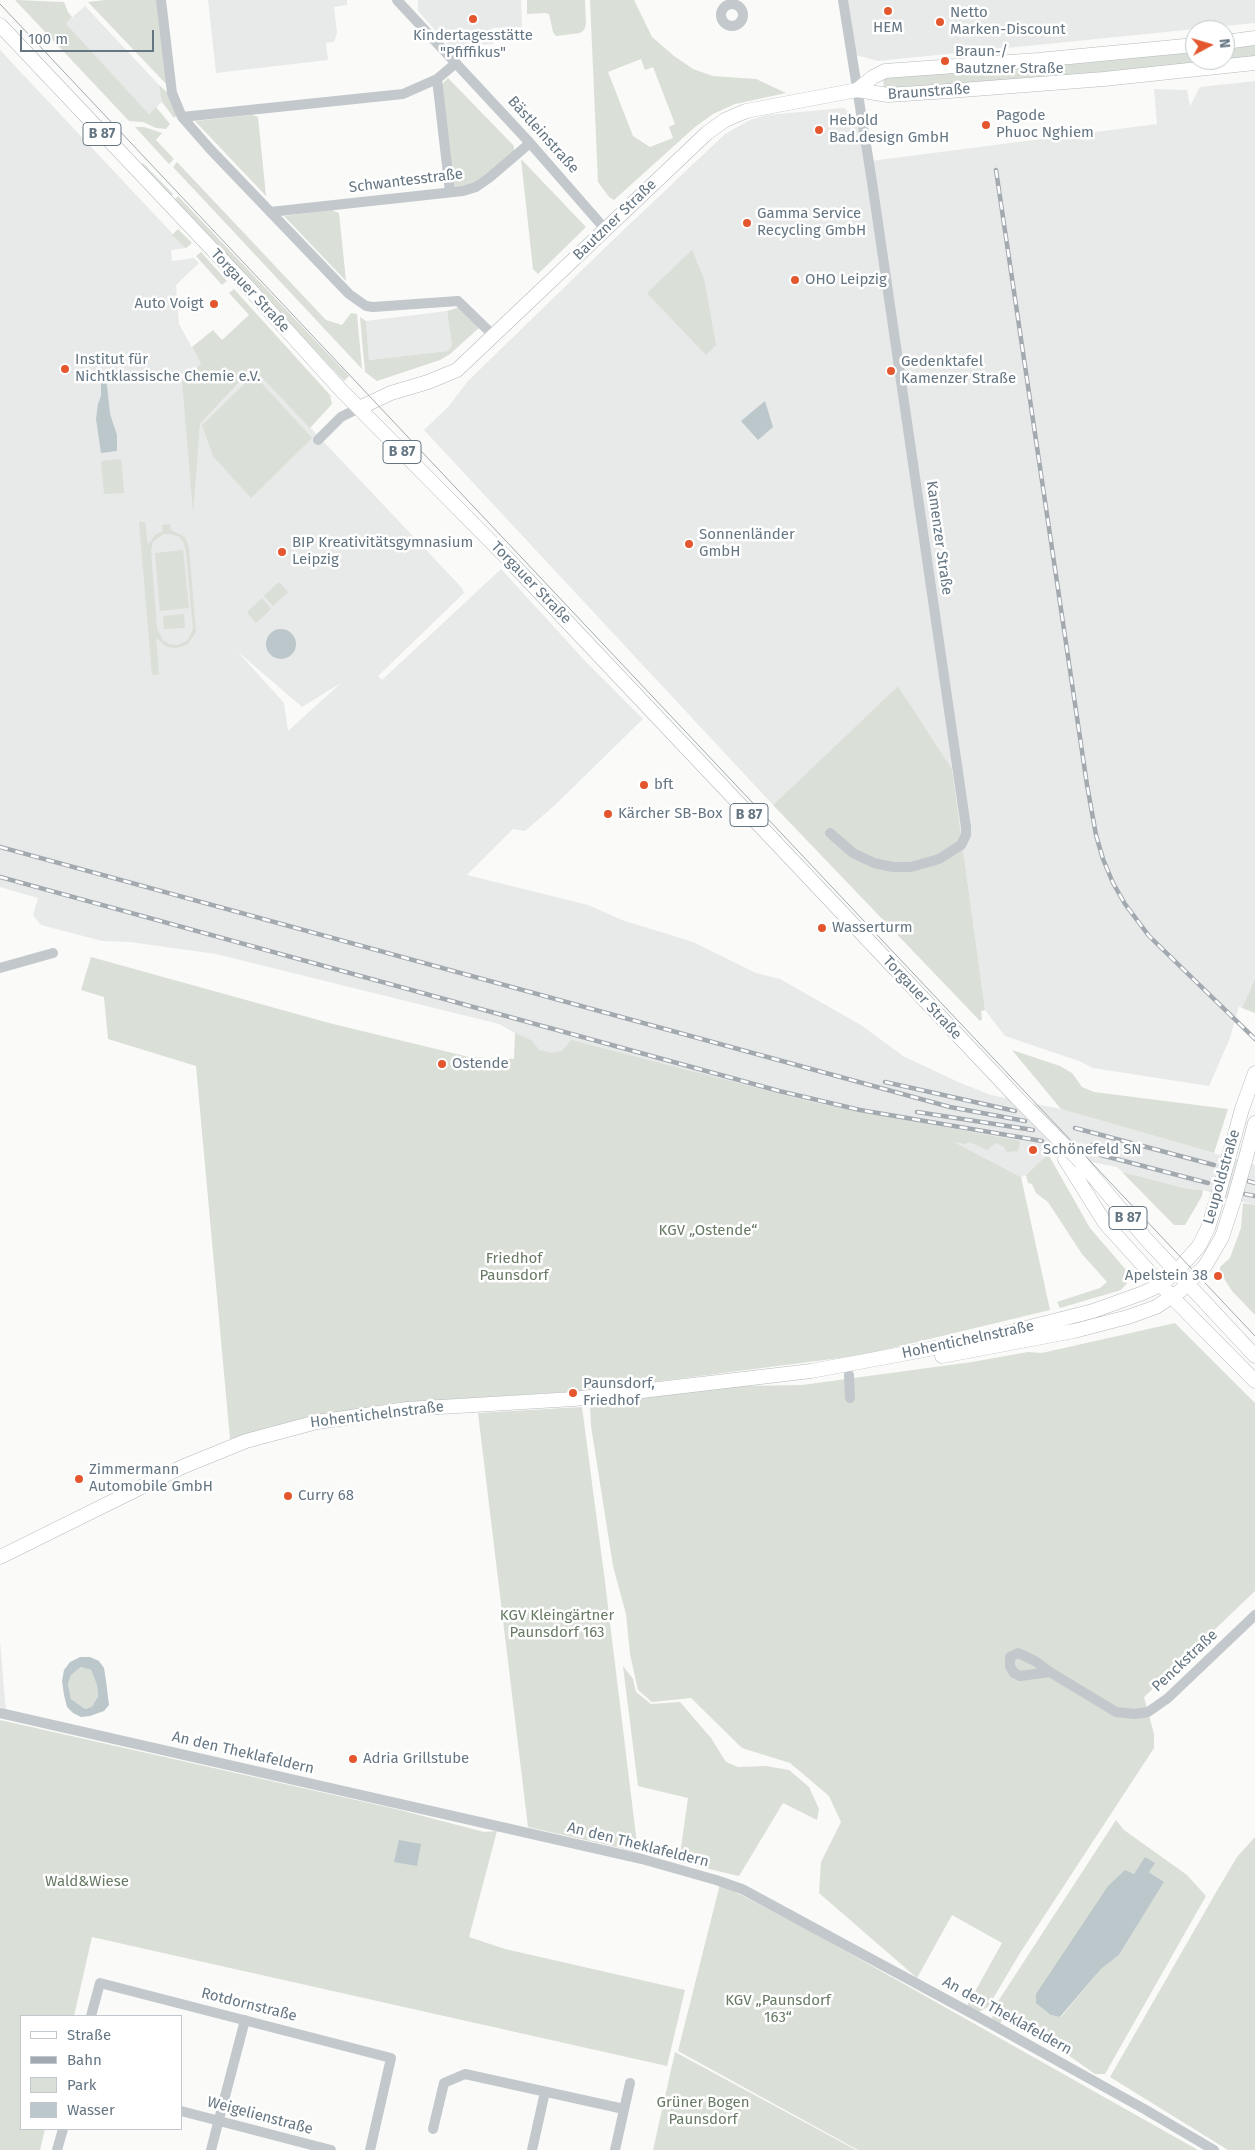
<!DOCTYPE html>
<meta charset="utf-8">
<style>
body{margin:0}
#map{position:relative;width:1255px;height:2150px;overflow:hidden;background:#fafaf8;font-family:"Fira Sans",sans-serif}
canvas{display:block}
.legend{position:absolute;left:20px;top:2015px;width:162px;height:115px;box-sizing:border-box;background:#fff;border:1px solid #c1c8cd;margin:0;padding:6px 9px;list-style:none;font-size:15px;color:#657683}
.legend li{display:flex;align-items:center;gap:10px;height:25px}
.legend b{width:25px;border:1px solid #c1c8cd}
.north{position:absolute;left:1185px;top:20px;width:50px;height:50px;box-sizing:border-box;background:#fff;border:1px solid #c1c8cd;border-radius:50%;rotate:84deg;font-size:14px;font-weight:700;line-height:20px;text-align:center;color:#657683}
.north::after{content:'';display:block;margin:auto;width:18px;height:22px;background:#e4572e;clip-path:polygon(50% 0,100% 100%,50% 72%,0 100%)}
.scale{position:absolute;left:20px;top:30px;width:134px;height:22px;box-sizing:border-box;border:2px solid #657683;border-top:0;padding-left:6px;font-size:15px;line-height:18px;white-space:nowrap;color:#657683;-webkit-text-stroke:4px #fff;paint-order:stroke}
</style>
<div id="map">
<canvas width="1255" height="2150"></canvas>
<ul class="legend">
<li><b style="height:6px;background:#fff"></b>Straße</li>
<li><b style="height:6px;background:#a2aab0"></b>Bahn</li>
<li><b style="height:14px;background:#dadfd7"></b>Park</li>
<li><b style="height:14px;background:#bbc7cb"></b>Wasser</li>
</ul>
<div class="north">N</div>
<div class="scale">100 m</div>
</div>
<script>
const ctx = document.querySelector('canvas').getContext('2d');
ctx.lineJoin = 'round';
function fill(path, color) {
  ctx.fillStyle = color;
  ctx.fill(path, 'evenodd');
}
function toPath(rows) {
  const path = new Path2D();
  for (const r of rows) {
    if (r.length === 3) {
      path.moveTo(r[0] + r[2], r[1]);
      path.arc(r[0], r[1], r[2], 0, 2 * Math.PI);
      continue;
    }
    path.moveTo(r[0], r[1]);
    for (let i = 2; i < r.length; i += 2) path.lineTo(r[i], r[i + 1]);
  }
  return path;
}
function strokePath(path, color, width, dash) {
  ctx.strokeStyle = color;
  ctx.lineWidth = width;
  ctx.lineCap = dash ? 'butt' : 'round';
  ctx.setLineDash(dash || []);
  ctx.stroke(path);
}
function drawText(font, color, halo, rows, align = 'center') {
  ctx.font = font + ' "Fira Sans",sans-serif';
  ctx.lineWidth = 5;
  ctx.setLineDash([]);
  ctx.textBaseline = 'middle';
  ctx.strokeStyle = halo;
  ctx.fillStyle = color;
  for (const [text, x, y, turn = 0] of rows) {
    ctx.save();
    ctx.translate(x, y);
    ctx.rotate((+turn || 0) * Math.PI / 180);
    ctx.textAlign = isNaN(turn) ? turn : align;
    if (halo) ctx.strokeText(text, 0, 0);
    ctx.fillText(text, 0, 0);
    ctx.restore();
  }
}
fill(toPath([
 [208,0,347,0,347,5,334,7,337,33,334,42,326,43,328,60,216,73],
 [418,0,521,0,522,27,492,28,493,44,449,46,418,11],
 [848,0,1255,0,1255,23,878,61,856,55],
 [85,6,159,85,163,101,149,114,65,24],
 [0,50,186,248,171,250,172,261,194,258,199,263,176,285,179,324,201,364,192,508,200,424,254,368,462,588,464,593,378,676,382,680,501,569,587,663,643,719,555,805,525,831,513,829,467,875,588,905,622,920,693,942,756,973,780,979,861,1025,903,1056,958,1082,991,1095,1061,1109,1255,1165,1255,1205,1203,1190,1188,1189,1122,1172,1117,1167,1048,1154,1026,1175,1021,1177,952,1141,515,1059,515,1033,499,1024,216,954,130,942,102,941,41,925,33,915,38,898,0,887],
 [237,651,302,707,341,683,288,731,284,703],
 [1255,81,1255,977,1242,1008,1239,1006,1230,1038,1209,1086,1093,1068,1079,1061,1005,1036,985,1010,952,769,898,686,773,805,424,430,448,407,468,381,614,239,725,134,750,120,767,115,844,108,858,121,871,161,1157,124,1154,89,1187,90,1190,106,1200,87],
 [447,311,452,345,448,351,369,360,366,321],
 [0,1641,5,1701,6,1709,0,1707]
]), '#e8e9e9');
fill(toPath([
 [15,0,64,2,68,12,72,17,66,24,149,114,156,107,170,124,166,129,156,128,143,122,129,121],
 [105,0,157,0,168,86,88,2],
 [527,0,585,0,586,24,584,30,580,33,556,36,553,32,549,14,545,13,527,14],
 [590,0,634,0,652,37,674,56,693,69,713,76,756,79,786,93,735,104,713,114,695,127,614,200,609,197,598,182],
 [641,59,645,70,653,67,675,124,669,127,673,138,650,147,633,136,608,72],
 [1255,43,1255,58,1118,72,884,91,883,76,1195,50,1195,60,1225,60,1225,46],
 [448,78,514,146,514,151,477,183,457,188,452,184,441,85],
 [159,85,168,93,177,115,174,118,162,102],
 [252,115,258,117,266,196,195,121],
 [135,127,144,127,162,133,156,140,174,159,169,164],
 [521,159,586,227,538,274,533,269],
 [177,162,326,320,342,325,351,313,357,314,362,369,173,167],
 [143,163,173,194,169,197,140,166],
 [178,196,349,376,344,381,173,201],
 [332,210,339,213,346,281,284,216],
 [178,229,192,243,186,248,172,235],
 [692,250,704,279,716,345,706,355,647,293],
 [201,252,227,281,222,285,196,256],
 [234,289,330,395,332,404,310,428,253,368,200,424,193,512,182,381,201,364,192,347,213,330,222,340,249,315,229,293],
 [460,307,479,328,450,354,440,360,377,381,365,372,360,317,366,321,369,360,448,351,452,345,447,311],
 [254,375,312,438,251,498,213,456,202,425],
 [121,459,124,493,104,494,101,461],
 [139,522,145,522,148,545,155,535,163,531,162,525,170,524,171,530,185,537,189,548,196,632,187,645,177,648,167,647,156,638,159,674,152,675],
 [163,534,170,534,178,536,183,541,186,552,193,629,188,640,178,645,169,644,163,640,157,629,151,550,153,542],
 [183,550,189,608,160,611,155,553],
 [279,582,288,592,273,606,264,596],
 [262,598,271,609,256,623,247,612],
 [184,614,185,628,164,629,163,616],
 [898,686,952,769,985,1010,981,1011,982,1019,980,1021,773,805],
 [91,957,329,1023,469,1057,514,1059,515,1033,531,1040,539,1050,552,1053,562,1051,571,1040,815,1103,1020,1141,1018,1151,1007,1152,1004,1147,996,1143,987,1150,970,1142,965,1144,954,1142,1021,1177,1050,1310,863,1355,583,1391,392,1403,269,1427,230,1439,196,1066,108,1039,104,997,81,990],
 [1255,978,1255,1013,1242,1008],
 [1012,1050,1060,1066,1072,1073,1082,1087,1094,1092,1228,1109,1214,1153,1061,1109],
 [1048,1154,1090,1228,1127,1271,1128,1282,1121,1290,1060,1308,1057,1302,1100,1288,1107,1282,1082,1254,1048,1202,1036,1193,1032,1184,1028,1183,1026,1175],
 [1122,1172,1188,1189,1203,1190,1202,1196,1185,1225,1174,1225],
 [1243,1203,1255,1205,1255,1315,1232,1291,1220,1272,1220,1267,1230,1258,1241,1228],
 [1175,1323,1255,1403,1255,1591,1144,1697,1154,1734,1154,1748,1020,1953,988,2007,979,2012,967,2006,1002,1943,952,1915,917,1978,819,1893,821,1862,841,1822,829,1796,790,1763,742,1748,691,1698,652,1702,638,1690,630,1654,626,1614,613,1566,591,1426,590,1407,637,1398,742,1386,802,1385,972,1362,1028,1352,1042,1353],
 [582,1407,604,1574,638,1852,528,1827,478,1413],
 [623,1666,633,1679,636,1692,651,1704,680,1702,711,1738,726,1762,738,1767,766,1766,789,1770,809,1787,819,1809,817,1820,783,1803,739,1876,679,1862,688,1798,638,1786],
 [81,1667,91,1670,97,1685,98,1695,92,1708,85,1709,71,1699,68,1684,71,1675],
 [0,1720,396,1809,484,1832,497,1831,469,1937,505,1949,685,1990,667,2066,92,1937,74,2016,21,2016,21,2129,45,2129,40,2150,0,2150],
 [1116,1820,1124,1830,1187,1875,1206,1896,1105,2074,1095,2074,1031,2029,1004,2019,999,2024,992,2018,995,2006],
 [1146,1857,1149,1872,1164,1882,1119,1955,1101,1969,1061,2017,1051,2015,1134,1874],
 [1255,1837,1255,2150,1228,2150,1110,2077,1218,1889,1237,1857],
 [720,1884,810,1931,1198,2150,858,2150,678,2051],
 [675,2052,856,2150,653,2150]
]), '#dadfd7');
fill(toPath([
 [101,379,107,385,110,414,117,435,117,451,101,453,96,419,98,404,101,396],
 [765,401,773,427,758,440,741,421],
 [281,644,15],
 [80,1657,90,1657,99,1661,104,1668,106,1681,109,1705,104,1711,90,1716,81,1717,73,1713,67,1707,64,1695,62,1681,64,1670,70,1662],
 [81,1667,91,1670,97,1685,98,1696,92,1707,85,1709,71,1699,68,1684,71,1675],
 [399,1840,421,1844,417,1866,394,1862],
 [1145,1857,1155,1863,1149,1872,1164,1882,1119,1955,1101,1969,1060,2017,1051,2015,1036,2003,1036,1994,1108,1886,1125,1870,1134,1874]
]), '#bbc7cb');
const major = toPath([
 [0,25,246,285,341,390,507,558,1019,1100],
 [1225,42,1255,38],
 [857,90,873,77,885,71,1038,60,1195,45],
 [359,408,391,393,428,382,457,370,707,133,725,120,746,111,857,90,888,95,949,91,1104,79,1255,63],
 [1229,1156,1242,1109,1255,1073],
 [1065,1159,1105,1223,1172,1297,1255,1381],
 [1245,1161,1255,1123],
 [1081,1162,1145,1238,1255,1356],
 [942,1356,1074,1331,1128,1317,1156,1307,1180,1291,1205,1266,1222,1237,1234,1200],
 [0,1557,182,1467,246,1441,317,1422,407,1409,574,1399,811,1371,983,1339,1093,1311,1143,1293,1160,1285,1176,1272,1199,1246,1208,1228,1218,1196]
]);
strokePath(major, '#b5babe', 15);
strokePath(toPath([
 [161,0,172,93,182,117,211,150,349,294,366,306,373,307,458,301,494,336],
 [397,0,530,143,605,229],
 [732,15,11],
 [437,79,450,192],
 [182,117,403,94,437,79,456,63],
 [270,212,463,191,476,187,489,178,530,143],
 [318,440,341,417,359,408],
 [830,833,853,853,874,863,893,867,911,867,939,859,961,845,966,835,966,827,872,182,843,0],
 [0,968,53,953],
 [849,1375,850,1398],
 [1050,1672,1020,1676,1014,1673,1010,1666,1010,1657,1018,1653,1035,1661,1050,1672,1116,1712,1135,1714,1148,1712,1168,1698,1255,1615],
 [0,1713,642,1859,716,1880,742,1889,984,2020,1146,2110,1214,2150],
 [91,2016,100,1983,391,2058,370,2150],
 [181,2111,331,2150],
 [433,2129,444,2083,465,2074,624,2109],
 [57,2150,63,2129],
 [211,2150,245,2020],
 [532,2150,545,2092],
 [615,2150,630,2083]
]), '#c3c8cc', 10);
strokePath(major, '#fff', 14);
strokePath(toPath([
 [0,4,1255,1336]
]), '#a2aab0', 1);
const rail = toPath([
 [996,170,1087,785,1096,835,1103,859,1113,883,1125,904,1149,936,1255,1039],
 [0,847,950,1107,1025,1121],
 [0,877,779,1091,860,1110,1042,1141],
 [885,1082,1015,1111],
 [917,1112,1033,1130],
 [1075,1128,1214,1165],
 [1092,1145,1114,1151],
 [1101,1155,1208,1183],
 [1248,1181,1255,1183],
 [1245,1194,1255,1196]
]);
strokePath(rail, '#a2aab0', 4.5);
strokePath(rail, '#fff', 2.5, [8]);
const majorBridge = toPath([
 [1019,1100,1081,1162],
 [1218,1196,1229,1156],
 [1234,1200,1245,1161]
]);
strokePath(majorBridge, '#b5babe', 15, []);
strokePath(majorBridge, '#fff', 14);
for (const [x, y, r, color] of [
 [888,11,5,"#e4572e"],
 [473,19,5,"#e4572e"],
 [940,22,5,"#e4572e"],
 [945,61,5,"#e4572e"],
 [986,125,5,"#e4572e"],
 [819,130,5,"#e4572e"],
 [747,223,5,"#e4572e"],
 [795,280,5,"#e4572e"],
 [214,304,5,"#e4572e"],
 [65,369,5,"#e4572e"],
 [891,371,5,"#e4572e"],
 [689,544,5,"#e4572e"],
 [282,552,5,"#e4572e"],
 [644,785,5,"#e4572e"],
 [608,814,5,"#e4572e"],
 [822,928,5,"#e4572e"],
 [442,1064,5,"#e4572e"],
 [1033,1150,5,"#e4572e"],
 [1218,1276,5,"#e4572e"],
 [573,1393,5,"#e4572e"],
 [79,1479,5,"#e4572e"],
 [288,1496,5,"#e4572e"],
 [353,1759,5,"#e4572e"]
]) {
  const dot = new Path2D();
  dot.arc(x, y, r, 0, 2 * Math.PI);
  ctx.fillStyle = color;
  ctx.fill(dot);
  strokePath(dot, '#fff', 2);
}
for (const [x, y, w] of [
 [102,134,38],
 [402,452,38],
 [749,815,38],
 [1128,1218,38]
]) {
  const box = new Path2D();
  box.roundRect(x - w / 2, y - 11.5, w, 23, 4);
  ctx.fillStyle = '#fff';
  ctx.fill(box);
  strokePath(box, '#657683', 1);
}
drawText('bold 14px', '#657683', null, [
 ["B 87",102,134],
 ["B 87",402,452],
 ["B 87",749,815],
 ["B 87",1128,1218]
]);
drawText('15px', '#657683', '#fff', [
 ["Netto",950,13],
 ["Marken-Discount",950,30],
 ["HEM",888,28,"center"],
 ["Kindertagesstätte",473,36,"center"],
 ["\"Pfiffikus\"",473,53,"center"],
 ["Braun-/",955,52],
 ["Bautzner Straße",955,69],
 ["Pagode",996,116],
 ["Phuoc Nghiem",996,133],
 ["Hebold",829,121],
 ["Bad.design GmbH",829,138],
 ["Gamma Service",757,214],
 ["Recycling GmbH",757,231],
 ["OHO Leipzig",805,280],
 ["Auto Voigt",204,304,"right"],
 ["Institut für",75,360],
 ["Nichtklassische Chemie e.V.",75,377],
 ["Gedenktafel",901,362],
 ["Kamenzer Straße",901,379],
 ["Sonnenländer",699,535],
 ["GmbH",699,552],
 ["BIP Kreativitätsgymnasium",292,543],
 ["Leipzig",292,560],
 ["bft",654,785],
 ["Kärcher SB-Box",618,814],
 ["Wasserturm",832,928],
 ["Ostende",452,1064],
 ["Schönefeld SN",1043,1150],
 ["Apelstein 38",1208,1276,"right"],
 ["Paunsdorf,",583,1384],
 ["Friedhof",583,1401],
 ["Zimmermann",89,1470],
 ["Automobile GmbH",89,1487],
 ["Curry 68",298,1496],
 ["Adria Grillstube",363,1759]
], 'left');
drawText('15px', '#657683', '#fff', [
 ["Braunstraße",929,92,-4],
 ["Bästleinstraße",543,135,48],
 ["Schwantesstraße",406,181,-7],
 ["Bautzner Straße",615,220,-44],
 ["Torgauer Straße",250,291,47],
 ["Kamenzer Straße",939,538,82],
 ["Torgauer Straße",531,583,46],
 ["Torgauer Straße",922,998,47],
 ["Leupoldstraße",1222,1177,-74],
 ["Hohentichelnstraße",968,1340,-12],
 ["Hohentichelnstraße",377,1415,-7],
 ["Penckstraße",1185,1661,-43],
 ["An den Theklafeldern",243,1753,13],
 ["An den Theklafeldern",638,1845,14],
 ["Rotdornstraße",249,2005,14],
 ["An den Theklafeldern",1007,2016,29],
 ["Weigelienstraße",260,2116,15]
]);
drawText('15px', '#687a64', '#fff', [
 ["KGV „Ostende“",708,1231],
 ["Friedhof",514,1259],
 ["Paunsdorf",514,1276],
 ["KGV Kleingärtner",557,1616],
 ["Paunsdorf 163",557,1633],
 ["Wald&Wiese",87,1882],
 ["KGV „Paunsdorf",778,2001],
 ["163“",778,2018],
 ["Grüner Bogen",703,2103],
 ["Paunsdorf",703,2120]
]);
</script>
